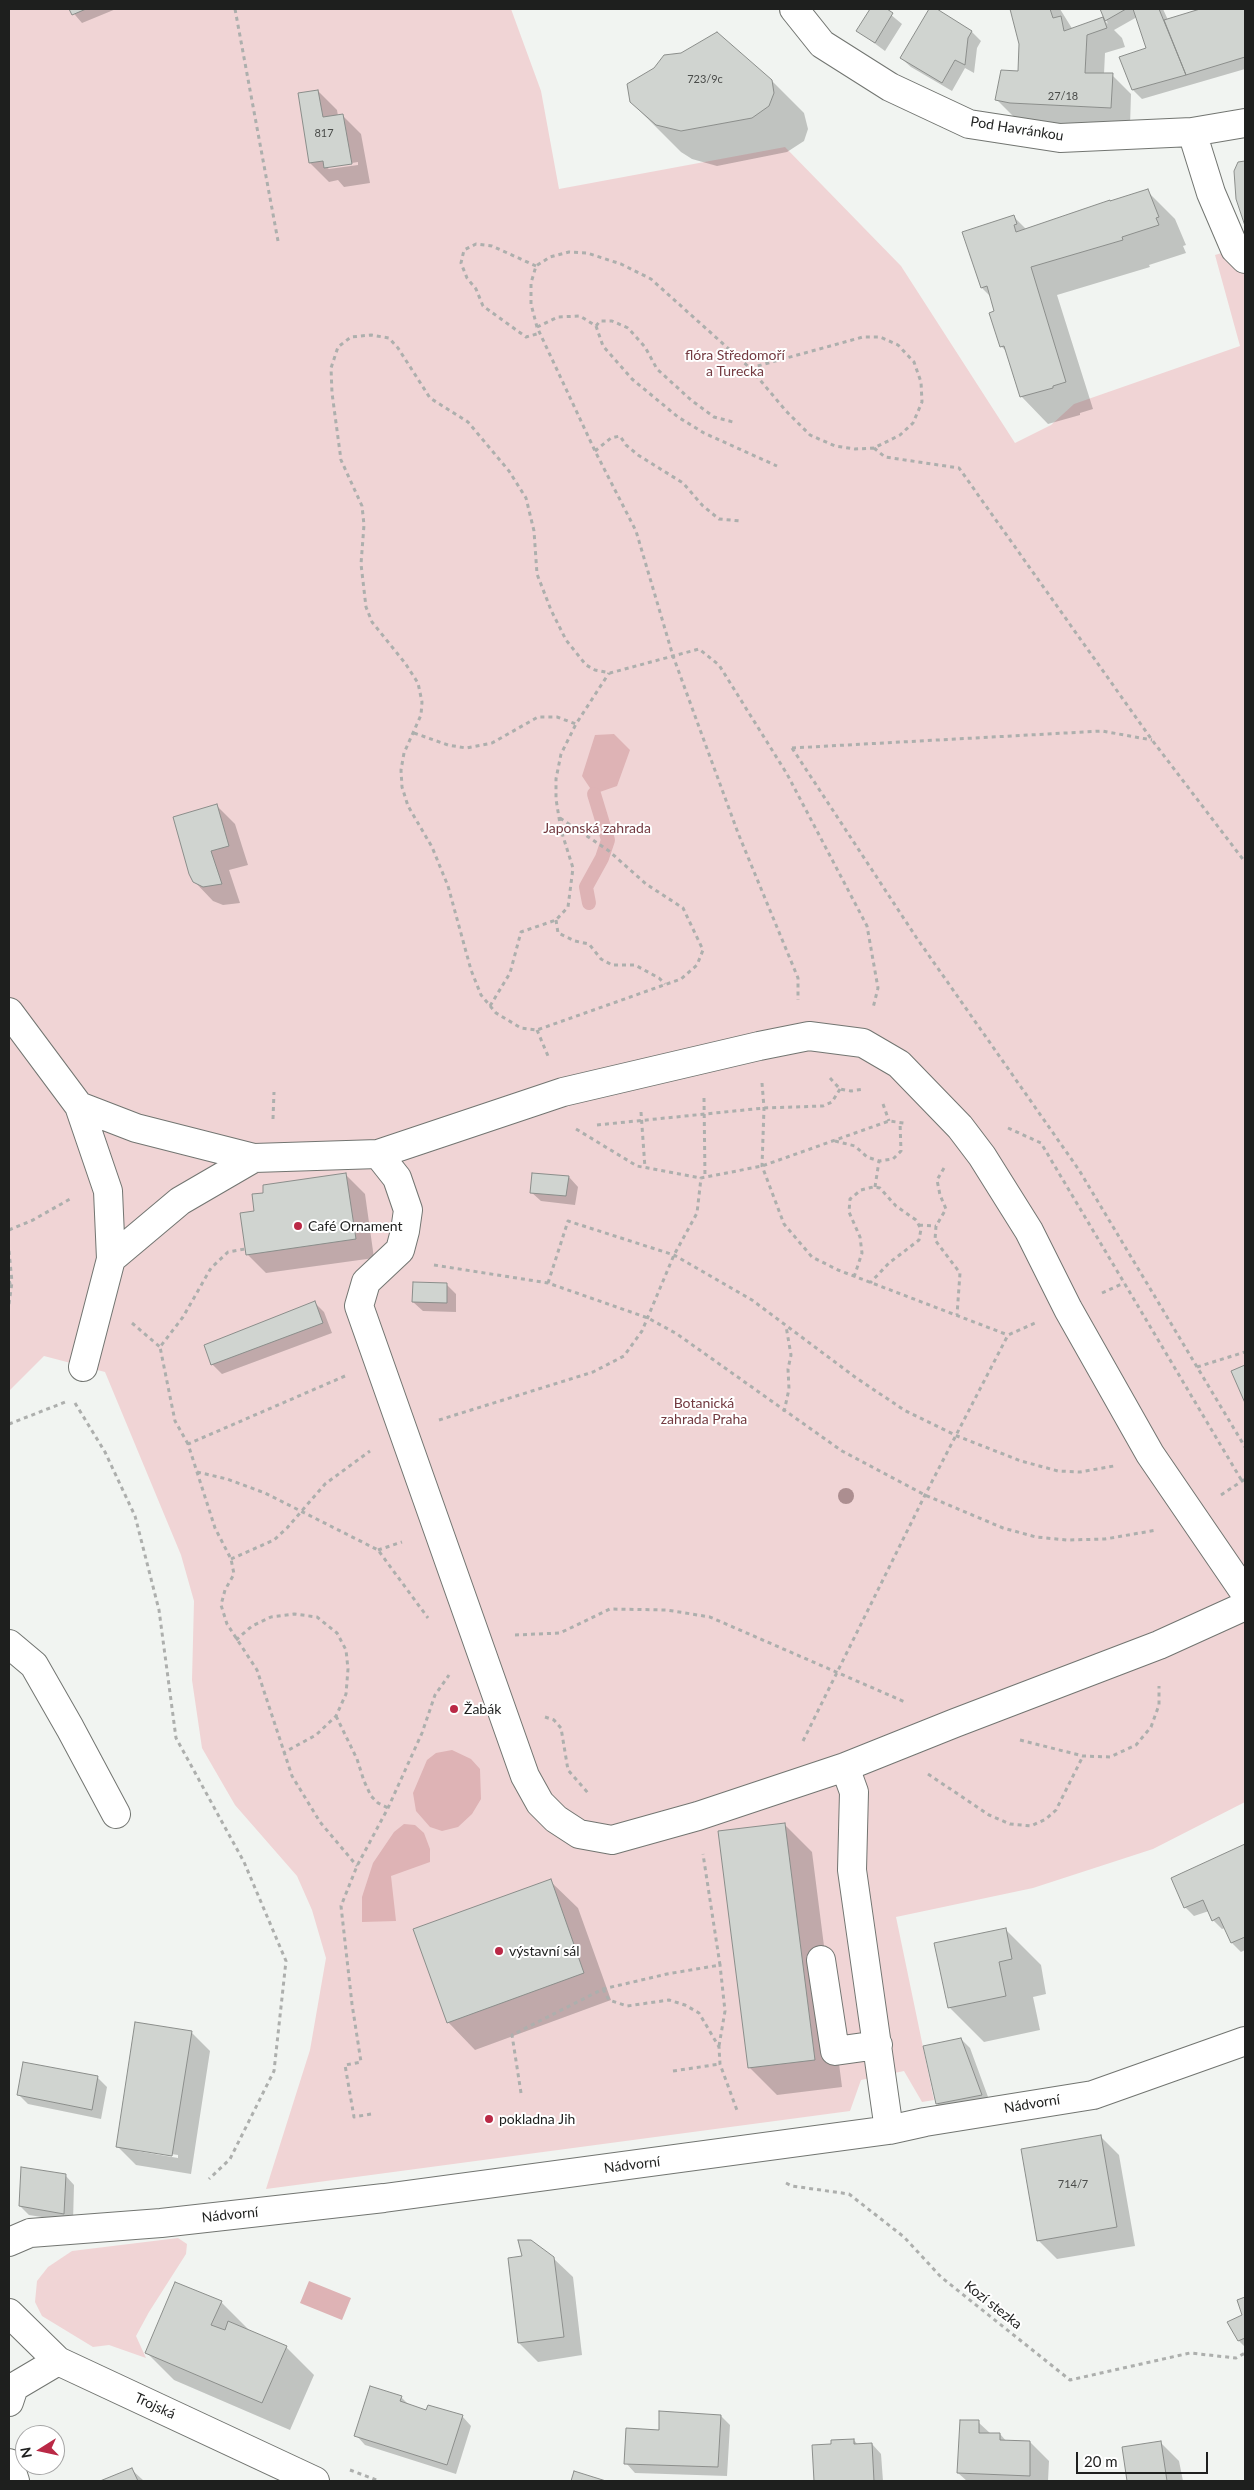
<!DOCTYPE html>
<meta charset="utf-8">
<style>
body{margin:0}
#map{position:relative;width:1254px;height:2490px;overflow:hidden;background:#f1f4f1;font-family:Lato,sans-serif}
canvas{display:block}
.frame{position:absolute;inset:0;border:10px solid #1e1f1e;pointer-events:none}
.north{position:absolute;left:15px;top:2425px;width:50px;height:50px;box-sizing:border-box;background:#fff;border:1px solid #a5a5a5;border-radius:50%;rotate:260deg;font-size:14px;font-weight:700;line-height:20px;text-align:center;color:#1e1f1e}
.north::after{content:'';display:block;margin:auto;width:18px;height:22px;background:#ba2946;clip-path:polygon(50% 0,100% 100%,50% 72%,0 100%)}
.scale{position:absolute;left:1076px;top:2452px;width:132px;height:22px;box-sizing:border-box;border:2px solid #1e1f1e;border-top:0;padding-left:6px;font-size:15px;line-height:18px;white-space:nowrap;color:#1e1f1e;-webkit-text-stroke:4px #fff;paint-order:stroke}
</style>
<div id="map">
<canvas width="1254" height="2490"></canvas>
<div class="frame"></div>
<div class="north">N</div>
<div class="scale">20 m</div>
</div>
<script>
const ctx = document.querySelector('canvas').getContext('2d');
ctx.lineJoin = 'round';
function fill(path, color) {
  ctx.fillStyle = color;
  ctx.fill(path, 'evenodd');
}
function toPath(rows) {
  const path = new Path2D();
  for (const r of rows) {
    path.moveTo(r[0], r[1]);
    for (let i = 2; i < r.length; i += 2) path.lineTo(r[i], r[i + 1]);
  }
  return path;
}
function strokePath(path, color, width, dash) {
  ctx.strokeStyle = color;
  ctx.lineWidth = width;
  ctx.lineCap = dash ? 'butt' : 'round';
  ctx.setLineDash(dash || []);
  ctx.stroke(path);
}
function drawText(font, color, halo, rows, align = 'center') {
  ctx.font = font + ' Lato,sans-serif';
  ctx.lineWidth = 4;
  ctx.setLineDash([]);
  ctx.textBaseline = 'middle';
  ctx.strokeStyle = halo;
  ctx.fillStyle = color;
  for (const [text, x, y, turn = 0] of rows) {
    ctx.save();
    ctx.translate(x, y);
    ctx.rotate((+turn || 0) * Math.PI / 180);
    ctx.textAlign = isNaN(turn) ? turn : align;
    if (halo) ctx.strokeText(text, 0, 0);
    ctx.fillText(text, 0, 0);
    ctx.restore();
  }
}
fill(toPath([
 [9,9,511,9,541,91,559,189,785,147,901,266,1015,443,1051,425,1074,404,1240,346,1215,255,1245,246,1245,1802,1153,1849,1033,1888,896,1917,934,2100,922,2102,904,2071,861,2080,850,2111,266,2189,310,2050,326,1958,312,1910,297,1876,235,1805,202,1748,192,1680,194,1601,181,1555,105,1372,44,1356,9,1391],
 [178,2238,187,2244,186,2254,149,2312,136,2336,146,2358,109,2345,93,2347,42,2316,35,2302,37,2281,48,2267,72,2251]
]), '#f0d4d5');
fill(toPath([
 [614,734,630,750,617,786,594,794,582,776,595,735],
 [452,1750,471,1759,480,1769,481,1799,472,1814,458,1827,442,1831,430,1827,416,1811,413,1793,427,1760,436,1753],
 [404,1824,415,1825,424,1833,430,1849,430,1862,391,1876,396,1921,362,1922,362,1897,373,1863,394,1832],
 [309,2281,351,2298,342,2320,300,2303]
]), '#deb3b5');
fill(toPath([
 [70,9,116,9,82,23],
 [871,9,884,9,902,24,885,51,858,31],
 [930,9,935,9,972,32,981,41,977,48,974,73,965,68,952,91,911,67,901,58],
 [1012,9,1060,9,1073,30,1103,19,1108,24,1101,9,1163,9,1168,20,1205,9,1245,9,1245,69,1142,99,1133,90,1148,49,1137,17,1114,30,1122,38,1125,47,1105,53,1104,74,1112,75,1131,94,1130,126,1030,122,1016,119,997,100,1019,72,1020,44],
 [769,78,804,113,808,129,804,141,787,152,717,166,692,159,681,152,631,102],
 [318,91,337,110,338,116,342,115,361,134,370,183,344,187,338,180,329,182,310,163],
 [358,162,358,165,329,169,326,167],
 [1245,162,1245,222,1237,199,1239,163],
 [1147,191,1175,219,1186,245,1183,246,1186,253,1149,265,1150,267,1057,295,1093,409,1080,413,1080,415,1048,424,1021,396,1007,352,1002,347,991,297,982,288,964,233,1014,217,1026,229],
 [216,805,235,824,248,865,229,870,240,903,223,905,213,901,194,881],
 [346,1175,365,1194,374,1258,266,1273,247,1254,255,1212],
 [569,1177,578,1187,575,1205,541,1201,531,1192],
 [446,1284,456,1294,456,1312,423,1311,413,1302],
 [315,1303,324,1312,332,1333,222,1374,212,1364],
 [784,1824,812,1852,842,2087,777,2095,749,2067],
 [1245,1846,1245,1950,1241,1952,1232,1943,1225,1928,1222,1929,1213,1920,1209,1911,1194,1916,1185,1907,1173,1878],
 [550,1881,578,1908,611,2000,475,2050,448,2022],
 [1006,1930,1041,1965,1046,1994,1033,1997,1040,2030,984,2042,949,2007],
 [191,2032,210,2051,191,2174,136,2165,117,2146],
 [137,2149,178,2155,178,2158,137,2151],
 [961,2039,970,2048,991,2105,946,2113,937,2104],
 [97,2077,107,2087,101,2119,28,2104,19,2095],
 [1100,2136,1119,2155,1135,2246,1057,2259,1038,2240],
 [65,2175,74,2185,73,2222,29,2215,20,2206],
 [523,2257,553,2258,573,2277,582,2355,538,2362,519,2343],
 [1245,2298,1245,2347,1239,2341,1243,2316,1238,2300],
 [221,2302,249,2330,286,2347,314,2375,290,2430,174,2380,147,2353],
 [401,2397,410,2406,427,2411,462,2416,471,2426,456,2474,365,2445,356,2435],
 [721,2416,730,2425,727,2476,635,2473,626,2463],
 [978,2422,991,2434,1000,2434,1007,2442,1030,2442,1049,2461,1048,2481,967,2481,958,2473],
 [854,2440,858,2445,872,2444,881,2454,883,2481,815,2481,814,2446,832,2446],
 [1160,2442,1179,2461,1183,2481,1129,2481,1124,2448],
 [132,2470,144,2481,103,2481]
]), '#0003');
strokePath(toPath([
 [589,903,586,887,602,858,608,840,594,794]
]), '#deb3b5', 14);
const building = toPath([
 [69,9,86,9,72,15,69,9],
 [870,9,887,9,893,13,875,43,856,31,870,9],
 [929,9,937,9,972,31,968,38,965,65,955,60,942,83,900,58,929,9],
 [1010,9,1050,9,1053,18,1061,16,1064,31,1103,17,1107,28,1087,35,1085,73,1113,73,1111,108,1010,103,995,100,1001,70,1018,71,1019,44,1010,9],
 [1100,9,1126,9,1105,21,1100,9],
 [1133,9,1159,9,1186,75,1132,90,1119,57,1146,48,1133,9],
 [1200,9,1245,9,1245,57,1186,75,1164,20,1200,9],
 [717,32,772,80,774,93,769,106,752,118,681,131,656,125,630,102,627,84,654,68,664,55,681,53,717,32],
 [318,90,323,117,343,114,352,164,324,168,323,161,309,163,298,93,318,90],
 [1245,161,1245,226,1236,199,1234,171,1238,162,1245,161],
 [1148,189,1159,217,1156,218,1159,225,1122,237,1123,240,1031,267,1066,382,1053,386,1053,388,1020,397,1004,346,1000,347,989,313,994,311,987,286,981,288,962,232,1014,215,1017,224,1014,225,1016,232,1110,200,1110,201,1148,189],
 [217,804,229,846,211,851,222,884,203,887,193,882,189,874,173,817,217,804],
 [346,1173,356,1239,246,1255,240,1213,254,1211,252,1194,263,1193,263,1185,346,1173],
 [532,1173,569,1176,566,1196,530,1193,532,1173],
 [413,1282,447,1283,447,1303,412,1302,413,1282],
 [315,1301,323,1323,211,1365,204,1345,315,1301],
 [1245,1365,1245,1403,1231,1371,1245,1365],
 [785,1823,815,2060,748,2068,718,1831,785,1823],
 [1245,1844,1245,1937,1231,1943,1219,1917,1212,1921,1203,1900,1184,1908,1171,1878,1245,1844],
 [551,1879,584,1973,447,2023,413,1929,551,1879],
 [1006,1928,1012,1959,999,1962,1006,1996,948,2008,934,1943,1006,1928],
 [135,2022,192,2031,172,2156,116,2147,135,2022],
 [961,2038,982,2095,936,2104,923,2046,961,2038],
 [23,2062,98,2076,92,2110,17,2095,23,2062],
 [1101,2135,1117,2227,1037,2241,1021,2149,1101,2135],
 [21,2167,66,2174,64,2214,19,2206,21,2167],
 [518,2240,531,2240,554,2257,564,2337,518,2343,508,2258,522,2256,518,2240],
 [175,2282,222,2301,211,2325,225,2330,228,2321,287,2346,262,2403,145,2353,175,2282],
 [1245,2297,1245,2338,1238,2341,1227,2322,1242,2315,1237,2300,1245,2297],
 [370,2386,402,2396,400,2401,426,2410,428,2405,463,2415,447,2465,354,2436,370,2386],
 [659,2411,721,2415,718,2467,624,2464,626,2428,659,2430,659,2411],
 [960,2420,979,2420,979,2433,1000,2433,1000,2440,1030,2441,1030,2476,957,2473,960,2420],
 [854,2439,854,2444,872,2443,874,2481,814,2481,812,2445,831,2444,831,2440,854,2439],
 [1161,2441,1167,2481,1127,2481,1122,2447,1161,2441],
 [132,2468,138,2481,100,2481,132,2468],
 [574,2471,606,2481,571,2481,574,2471]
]);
fill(building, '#d0d4d0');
strokePath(building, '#8b8e8b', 1);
const minor = toPath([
 [794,9,822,44,890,87,969,124,1060,138,1192,132,1245,123],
 [1192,132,1211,193,1235,249,1245,259],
 [9,1012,79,1106,108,1191,111,1259,83,1367],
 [79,1106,136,1128,254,1158],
 [378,1154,397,1178,408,1210,405,1231,400,1250,366,1282,359,1306,525,1776,540,1803,556,1819,579,1834,612,1840,698,1816,845,1767,955,1723,1159,1645,1245,1606],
 [111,1259,180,1201,254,1158,378,1154,563,1092,759,1046,809,1036,863,1043,899,1064,960,1127,982,1156,1029,1231,1068,1309,1150,1454,1245,1593],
 [9,1644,34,1665,70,1728,116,1814],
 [845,1767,854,1792,852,1870,889,2130],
 [821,1960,835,2051,878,2045],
 [9,2242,30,2233,161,2223,384,2198,889,2130,925,2122,1093,2095,1245,2041],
 [9,2313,58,2361,315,2481],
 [9,2402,14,2387,58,2361],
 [9,2463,15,2481]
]);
strokePath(minor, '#727571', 30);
strokePath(toPath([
 [235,9,278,241],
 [536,266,492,246,476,244,464,250,461,263,467,278,476,289,483,306,526,337,540,333],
 [596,326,600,321,612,321,628,328,645,347,657,369,691,400,714,417,733,422],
 [537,327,558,317,580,316,596,326,603,346,632,379,678,417,704,433,777,466],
 [750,368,863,337,880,337,898,345,914,362,921,382,922,402,913,423,900,435,874,448,855,449,835,446,810,435,786,411,750,368,651,279,621,264,587,253,569,252,550,257,536,266,531,283,531,304,537,327,595,451,636,531,673,656,738,833,798,978,798,1000],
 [874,448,885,457,959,468,1152,740,1245,862],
 [595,451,611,438,620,436,626,445,638,455,683,483,703,506,719,519,740,521],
 [414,733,448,745,466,748,492,743,538,717,557,717,576,724,609,673],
 [792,748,916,937,1079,1170,1245,1447],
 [792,748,1102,731,1152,740],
 [560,818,609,851,646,884,683,908,703,950,697,965,681,979,537,1030,521,1028,496,1013,481,995,471,970,448,886,432,847,408,806,402,787,401,770,404,753,421,715,422,702,418,683,405,663,372,622,366,607,361,564,364,525,362,506,341,460,332,393,331,368,338,347,351,337,371,335,389,338,398,348,430,398,468,422,509,471,526,498,534,531,537,574,551,610,566,640,586,665,595,670,610,673,699,649,719,665,787,774,867,926,878,988,873,1008],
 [556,920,558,933,575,941,589,944,601,959,612,965,635,965,659,978,665,984],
 [490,1006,510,973,521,932,556,920,568,907,573,868,561,830,556,799,556,779,561,754,576,724],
 [537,1030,548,1056],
 [830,1078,840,1089,851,1091,864,1089],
 [762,1083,764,1108,762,1166,784,1224,812,1257,838,1270,1008,1335],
 [704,1098,705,1178],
 [883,1104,889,1121],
 [641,1112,645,1168],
 [273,1119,274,1092],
 [597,1125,764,1108,823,1106,832,1102,840,1089],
 [1008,1128,1041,1143,1242,1481],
 [576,1129,637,1166,701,1178],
 [835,1141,855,1146,867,1157,879,1161,893,1159,901,1151,900,1122],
 [944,1168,937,1180,940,1195,946,1209,936,1226,935,1240,960,1273,957,1315],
 [875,1187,879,1161],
 [919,1225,936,1226],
 [9,1230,33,1220,70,1199],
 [9,1251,12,1282,9,1283],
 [434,1265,548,1283,648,1318,677,1334,842,1451,925,1495,1003,1528,1036,1537,1067,1540,1105,1539,1157,1530],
 [854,1277,862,1253,860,1237,849,1212,850,1199,861,1190,873,1187,880,1188,896,1206,916,1220,921,1229,919,1240,889,1263,870,1283],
 [548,1283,568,1221,674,1255,752,1300,855,1377,904,1410,957,1436,1021,1461,1058,1471,1080,1472,1114,1466],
 [1102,1293,1124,1283],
 [9,1304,12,1282],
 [132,1323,160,1347],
 [1197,1367,1245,1352],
 [345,1376,188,1444,215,1528,231,1559,234,1574,225,1590,221,1605,227,1624,257,1670,292,1776,320,1822,357,1866],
 [75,1403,105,1452,135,1516,159,1610,176,1738,244,1862,286,1961,274,2071,230,2159,209,2179],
 [784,1412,789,1389,788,1369,791,1355,786,1326],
 [439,1420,593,1372,624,1356,642,1331,674,1255,697,1213,701,1178,762,1166,889,1121,904,1123],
 [9,1424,68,1401],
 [188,1444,175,1421,160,1347,183,1317,211,1268,228,1252,245,1249],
 [197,1472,227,1479,265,1493,378,1550,428,1618],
 [1221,1495,1245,1479],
 [378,1550,402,1542],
 [231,1559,274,1540,287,1528,325,1484,370,1451],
 [515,1635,560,1633,610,1609,667,1610,710,1617,905,1702],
 [236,1640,252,1626,271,1617,294,1614,317,1617,337,1633,346,1650,348,1669,346,1694,336,1716,316,1735,283,1753],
 [336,1716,357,1759,364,1781,371,1796,378,1803,388,1808],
 [545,1717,554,1720,561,1728,568,1770,588,1793],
 [1020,1740,1083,1756,1110,1757,1136,1745,1151,1727,1159,1705,1159,1686],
 [803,1741,925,1495,1008,1335,1035,1323],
 [928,1774,989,1815,1010,1824,1031,1826,1046,1819,1056,1810,1083,1756],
 [603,1989,609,2000,627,2006,669,2000,685,2005,699,2013,719,2047,720,2064,738,2113],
 [719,2046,725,2011,720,1965],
 [673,2071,720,2064],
 [521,2093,512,2035,603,1989,667,1974,720,1965,703,1854],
 [371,2114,354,2117,345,2065,361,2062,352,2004,341,1906,357,1866,388,1808,422,1733,435,1695,449,1675],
 [786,2183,792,2186,849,2194,904,2237,941,2277,1070,2380,1190,2353,1236,2358,1245,2353],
 [350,2470,379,2481]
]), '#adafad', 3, [4, 4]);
strokePath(minor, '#fff', 28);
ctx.fillStyle = '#ac8e90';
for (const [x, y] of [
 [846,1496]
]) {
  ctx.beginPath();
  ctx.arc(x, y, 8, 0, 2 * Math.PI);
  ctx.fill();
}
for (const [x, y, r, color] of [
 [298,1226,5,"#ba2946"],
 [454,1709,5,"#ba2946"],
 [499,1951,5,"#ba2946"],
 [489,2119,5,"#ba2946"]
]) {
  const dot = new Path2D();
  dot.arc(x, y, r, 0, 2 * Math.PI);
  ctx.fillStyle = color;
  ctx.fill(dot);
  strokePath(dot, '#fff', 2);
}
drawText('11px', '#4a4c4a', null, [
 ["723/9c",705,79],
 ["27/18",1063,96],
 ["817",324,133],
 ["714/7",1073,2184]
]);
drawText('14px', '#1e1f1e', '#fff', [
 ["Pod Havránkou",1017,129,9],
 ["Nádvorní",1032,2104,-9],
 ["Nádvorní",632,2165,-7],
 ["Nádvorní",230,2215,-6],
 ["Kozí stezka",993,2305,38],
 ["Trojská",155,2406,25]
]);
drawText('14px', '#733a40', '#fff', [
 ["flóra Středomoří",735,355],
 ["a Turecka",735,371],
 ["Japonská zahrada",597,828],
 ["Botanická",704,1403],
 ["zahrada Praha",704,1419]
]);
drawText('14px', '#1e1f1e', '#fff', [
 ["Café Ornament",308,1226],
 ["Žabák",464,1709],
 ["výstavní sál",509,1951],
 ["pokladna Jih",499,2119]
], 'left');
</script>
